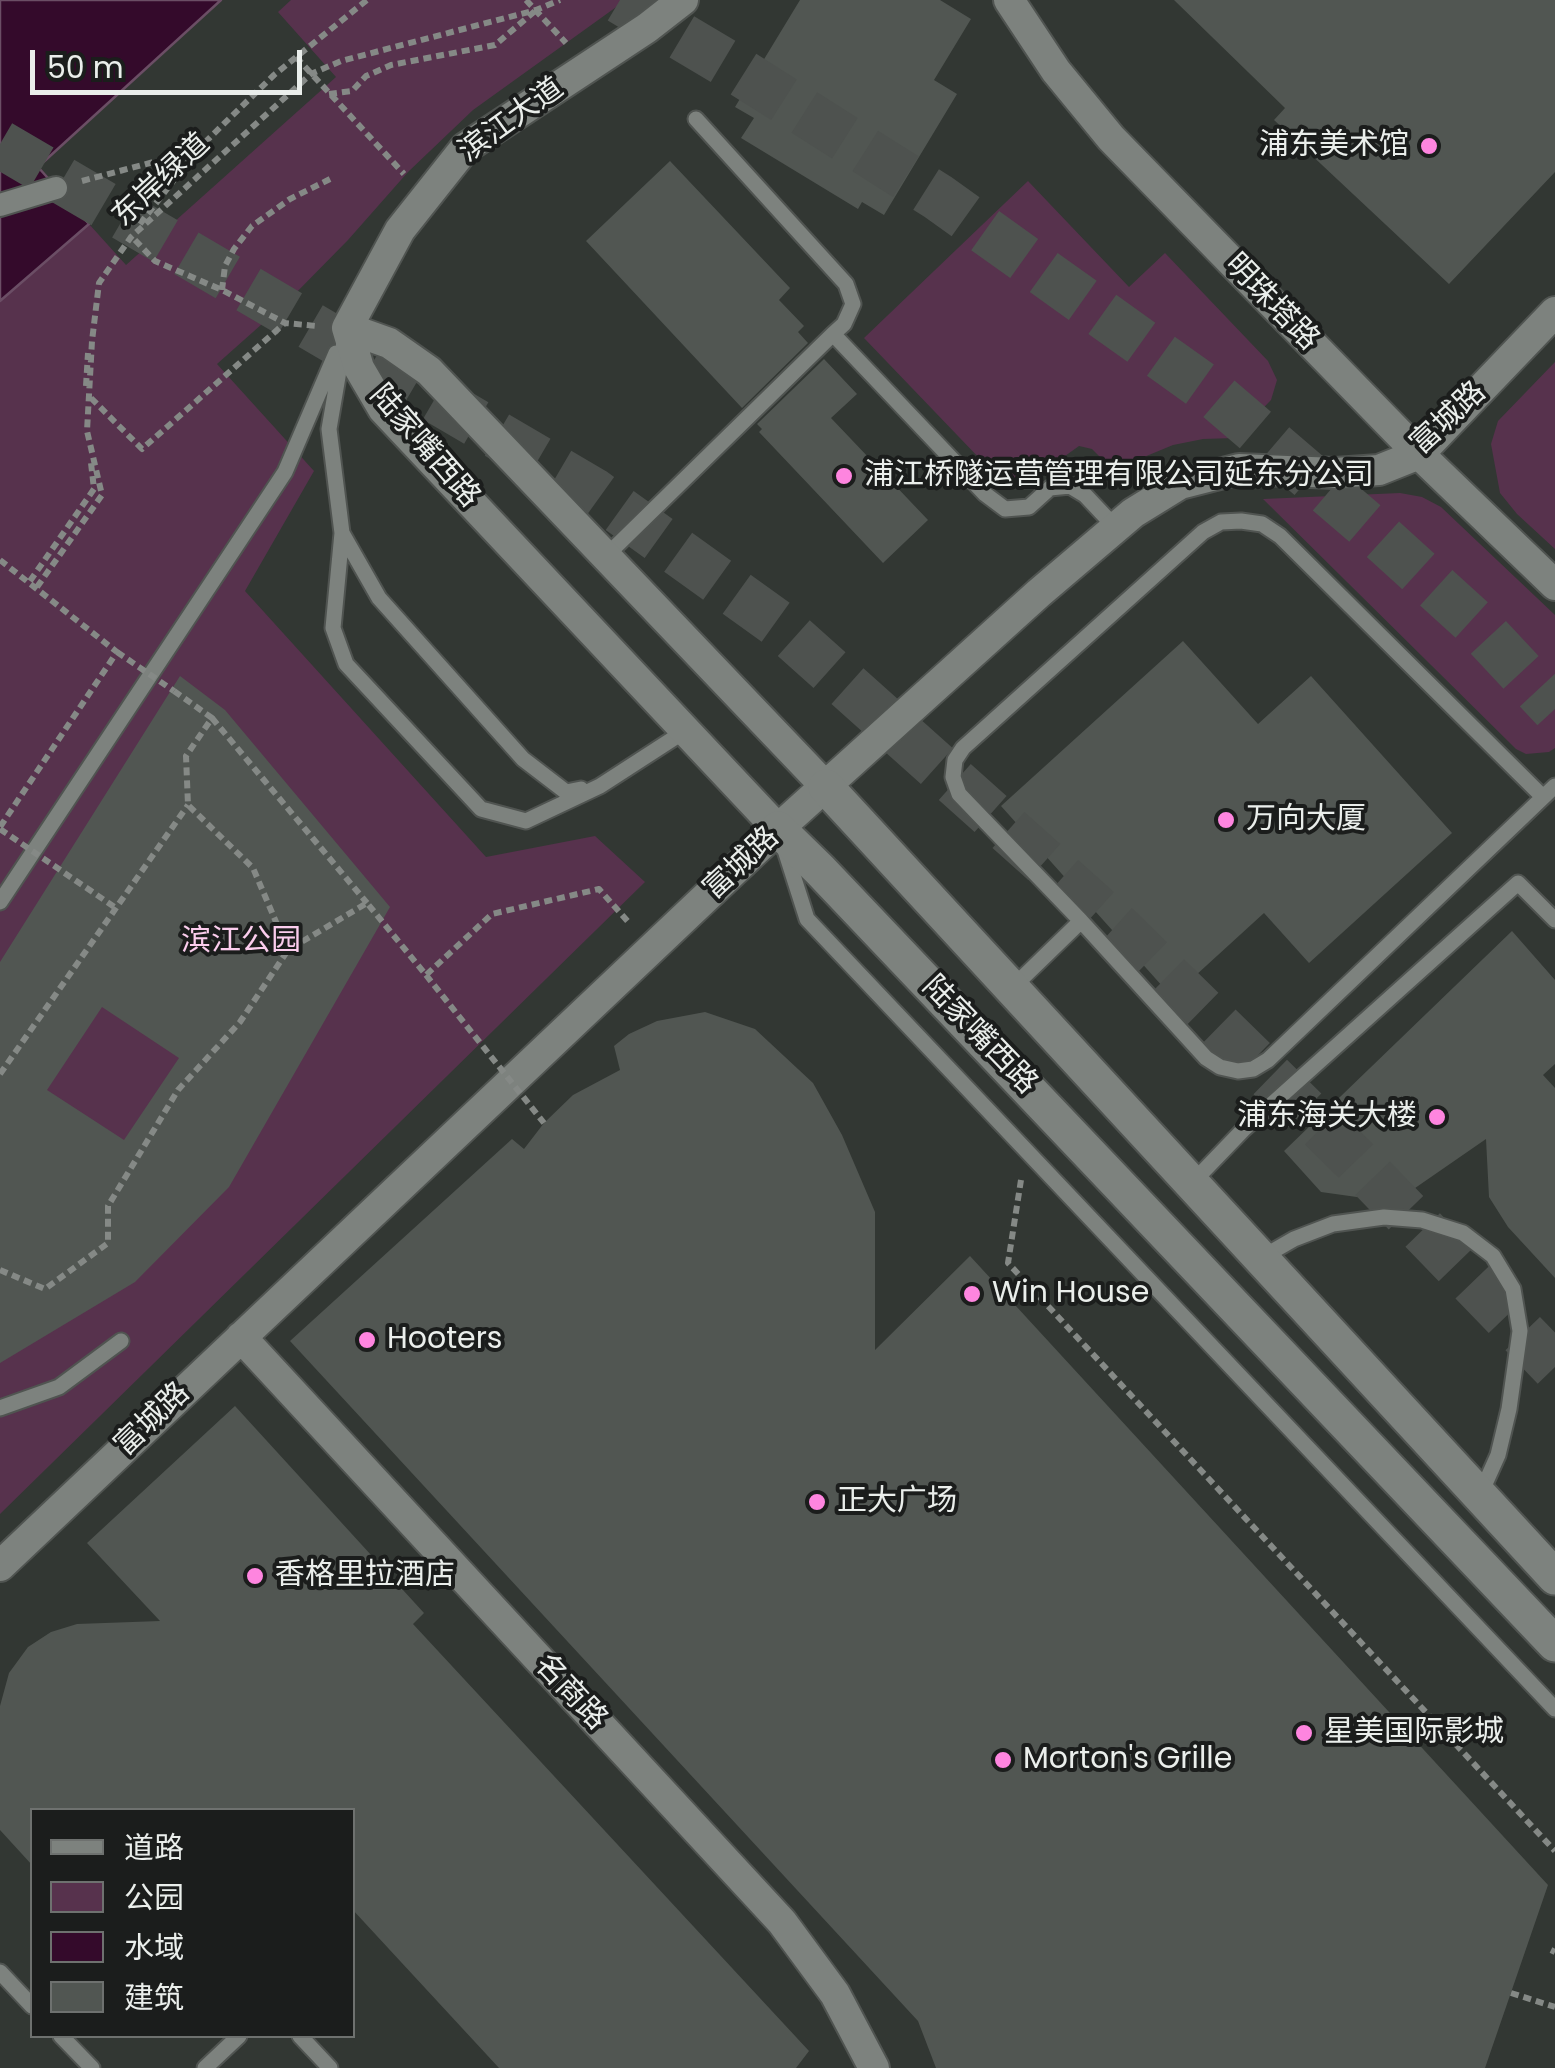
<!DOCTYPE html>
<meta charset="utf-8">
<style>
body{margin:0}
#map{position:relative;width:1555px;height:2068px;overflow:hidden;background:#323733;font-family:Poppins,"Noto Sans SC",sans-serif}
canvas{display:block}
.legend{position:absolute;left:30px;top:1808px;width:325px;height:230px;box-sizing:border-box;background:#1b1d1c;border:2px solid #6e716f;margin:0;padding:12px 18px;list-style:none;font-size:30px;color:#eaeeeb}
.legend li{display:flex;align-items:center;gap:20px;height:50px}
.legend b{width:50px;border:2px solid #6e716f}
.scale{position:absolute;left:30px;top:50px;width:272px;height:45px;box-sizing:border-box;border:5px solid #eaeeeb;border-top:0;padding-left:12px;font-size:30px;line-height:35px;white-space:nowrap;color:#eaeeeb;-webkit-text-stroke:8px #1b1d1c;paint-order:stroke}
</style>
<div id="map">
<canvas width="1555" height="2068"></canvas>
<ul class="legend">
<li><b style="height:12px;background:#7d827e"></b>道路</li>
<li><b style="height:28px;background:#57324d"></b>公园</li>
<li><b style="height:28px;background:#340a2b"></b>水域</li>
<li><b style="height:28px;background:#515652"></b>建筑</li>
</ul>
<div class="scale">50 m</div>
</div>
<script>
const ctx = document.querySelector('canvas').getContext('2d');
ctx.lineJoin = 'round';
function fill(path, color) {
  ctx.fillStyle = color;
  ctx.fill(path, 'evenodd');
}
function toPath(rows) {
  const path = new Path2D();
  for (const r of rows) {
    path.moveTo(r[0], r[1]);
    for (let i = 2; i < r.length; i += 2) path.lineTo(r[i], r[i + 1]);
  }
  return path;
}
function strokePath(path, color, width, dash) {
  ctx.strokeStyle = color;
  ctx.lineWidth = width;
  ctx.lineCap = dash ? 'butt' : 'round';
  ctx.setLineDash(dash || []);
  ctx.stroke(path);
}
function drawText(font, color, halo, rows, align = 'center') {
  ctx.font = font + ' Poppins,"Noto Sans SC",sans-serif';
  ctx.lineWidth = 8;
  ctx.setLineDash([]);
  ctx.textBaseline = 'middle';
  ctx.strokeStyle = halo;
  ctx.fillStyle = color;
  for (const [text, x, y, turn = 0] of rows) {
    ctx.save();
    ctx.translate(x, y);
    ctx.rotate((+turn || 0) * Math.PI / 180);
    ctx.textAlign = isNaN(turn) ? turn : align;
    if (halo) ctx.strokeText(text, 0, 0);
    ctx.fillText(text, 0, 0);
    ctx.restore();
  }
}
fill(toPath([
 [291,0,626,0,473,110,408,172,348,240,289,300,217,364,314,471,245,591,486,857,595,836,645,882,0,1514,0,301,89,224,126,265,336,77,278,12],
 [1028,181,1129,287,1165,253,1268,361,1277,380,1271,400,1234,438,1203,439,1173,445,1144,457,1116,473,1092,449,1079,446,1019,489,1005,485,864,338],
 [1555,362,1555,549,1517,514,1500,493,1491,444,1498,421],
 [1400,493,1422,497,1441,507,1555,615,1555,748,1549,752,1526,754,1516,749,1263,499]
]), '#57324d');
const water = toPath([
 [0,0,221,0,38,167,89,224,0,301,0,0]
]);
fill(water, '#340a2b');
strokePath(water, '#6b4e65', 2.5);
fill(toPath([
 [800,0,940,0,971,19,934,80,957,94,884,215,862,202,858,209,741,138,754,118,735,107],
 [1174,0,1555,0,1555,172,1449,284,1274,120,1285,108],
 [670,161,790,288,779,300,804,326,798,332,808,343,742,408,586,241],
 [824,359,857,394,831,418,928,520,883,563,759,432,762,429,757,424],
 [1183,641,1258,724,1311,676,1452,833,1309,963,1264,913,1172,997,1001,806],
 [180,676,225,710,390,907,229,1187,135,1282,0,1363,0,962],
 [102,1007,179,1058,124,1140,47,1090],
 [1512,931,1555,980,1555,1064,1543,1075,1555,1088,1555,1278,1508,1227,1489,1197,1486,1139,1405,1195,1364,1198,1321,1192,1284,1151],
 [705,1012,755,1029,813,1083,842,1135,875,1212,875,1350,970,1256,1548,1885,1485,2068,936,2068,918,2021,290,1341,512,1139,524,1149,544,1123,573,1095,620,1070,614,1046,629,1034,657,1021],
 [235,1406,424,1613,413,1624,809,2051,796,2068,499,2068,352,1909,352,1810,32,1810,32,1865,0,1830,0,1706,9,1673,28,1647,51,1632,77,1624,160,1621,87,1543]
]), '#515652');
strokePath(toPath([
 [620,0,729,65,938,197,1211,392,1376,533,1476,624,1555,709],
 [0,144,594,492,778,624,1117,927,1355,1160,1555,1367]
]), '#4e524f', 48, [48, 24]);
const service = toPath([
 [696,119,846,284,853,304,844,324,833,334],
 [344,342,329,429,342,533,333,628,346,664,481,809,526,821,600,786,685,731],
 [342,533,379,598,523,759,566,792,581,789],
 [606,556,833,334,985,494,1005,509,1029,507,1050,488,1070,486,1085,495,1116,528],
 [784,847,807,919,1555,1709],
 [0,902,285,472,336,353],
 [1081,921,959,794,953,777,955,760,963,748,1203,532,1221,522,1241,521,1262,524,1280,536,1543,797],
 [1012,988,1081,921,1206,1058,1220,1067,1238,1071,1253,1069,1268,1060,1555,786],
 [1192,1183,1243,1130,1518,883,1555,920],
 [1261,1258,1294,1239,1333,1224,1384,1217,1422,1220,1463,1233,1493,1256,1513,1289,1520,1331,1509,1409,1498,1455,1480,1495],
 [0,1408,59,1387,121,1341],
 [0,1972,32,2006],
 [61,2036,92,2068],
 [300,2036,330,2068],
 [205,2068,239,2036]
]);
const pedestrian = toPath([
 [0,205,56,188]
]);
const minor = toPath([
 [1009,0,1056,71,1111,138,1419,454,1555,585],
 [347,328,389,343,429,371,826,787],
 [347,328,359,368,383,409,778,829],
 [347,328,400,230,465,148,647,28,683,0],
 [241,1337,782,1922,835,1994,874,2068],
 [0,1566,778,829,1039,593,1133,513,1180,484,1239,469,1335,473,1379,470,1419,454,1555,312]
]);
const tertiary = toPath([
 [826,787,1555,1577],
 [778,829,820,870,1555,1644]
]);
strokePath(service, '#505451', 19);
strokePath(pedestrian, '#505451', 26);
strokePath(minor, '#505451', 34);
strokePath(tertiary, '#505451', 39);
strokePath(toPath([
 [526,0,566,43],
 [296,57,404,174],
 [329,94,352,91,366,76,391,65,495,45,535,11],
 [82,181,195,151],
 [140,224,197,150,274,75,367,0],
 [135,240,155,261,222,290,285,323,316,326],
 [222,290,225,266,234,249,252,226,290,199,334,177],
 [86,386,88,353],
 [91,398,142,449,285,323],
 [0,560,117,652,0,827],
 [30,581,94,489,91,463],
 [37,587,102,495,87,431,92,341,99,283,131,237,311,74,341,61,536,10,560,0],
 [174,691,212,718,186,756,188,805,253,868,288,950,367,903,426,975,492,914,599,889,630,924],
 [212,718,367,903],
 [0,1074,188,805],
 [1021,1180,1008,1263,1555,1851],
 [0,1270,45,1289,108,1243,108,1206,178,1090,240,1022,288,950],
 [1551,1950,1555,1952],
 [1511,1993,1555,2007]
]), '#858986', 6, [8, 5]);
strokePath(service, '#7d827e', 15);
strokePath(pedestrian, '#7d827e', 22);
strokePath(minor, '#7d827e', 30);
strokePath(tertiary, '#7d827e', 35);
strokePath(toPath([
 [117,652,174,691],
 [0,829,116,908],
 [426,975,544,1123]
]), '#858986', 6, [8, 5]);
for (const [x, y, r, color] of [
 [1429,146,10,"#fe85df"],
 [844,476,10,"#fe85df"],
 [1226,820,10,"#fe85df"],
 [1437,1117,10,"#fe85df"],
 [972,1294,10,"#fe85df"],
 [367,1340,10,"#fe85df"],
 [817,1502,10,"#fe85df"],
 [255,1576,10,"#fe85df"],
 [1304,1733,10,"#fe85df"],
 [1003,1760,10,"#fe85df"]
]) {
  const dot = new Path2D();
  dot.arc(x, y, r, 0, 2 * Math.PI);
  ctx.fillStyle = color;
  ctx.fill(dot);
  strokePath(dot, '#1b1d1c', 4);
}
drawText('30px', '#eaeeeb', '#1b1d1c', [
 ["滨江大道",512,121,-36],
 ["东岸绿道",162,181,-43],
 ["明珠塔路",1271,303,46],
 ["富城路",1449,419,-43],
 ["陆家嘴西路",424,447,49],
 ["富城路",742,864,-43],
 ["陆家嘴西路",979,1036,46],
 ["富城路",153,1420,-44],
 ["名商路",570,1693,47]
]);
drawText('30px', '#eaeeeb', '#1b1d1c', [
 ["浦东美术馆",1409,146,"right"],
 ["浦江桥隧运营管理有限公司延东分公司",864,476],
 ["万向大厦",1246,820],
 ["浦东海关大楼",1417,1117,"right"],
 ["Win House",992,1294],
 ["Hooters",387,1340],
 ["正大广场",837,1502],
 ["香格里拉酒店",275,1576],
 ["星美国际影城",1324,1733],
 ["Morton's Grille",1023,1760]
], 'left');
drawText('30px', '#fbcded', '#1b1d1c', [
 ["滨江公园",241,942]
]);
</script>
